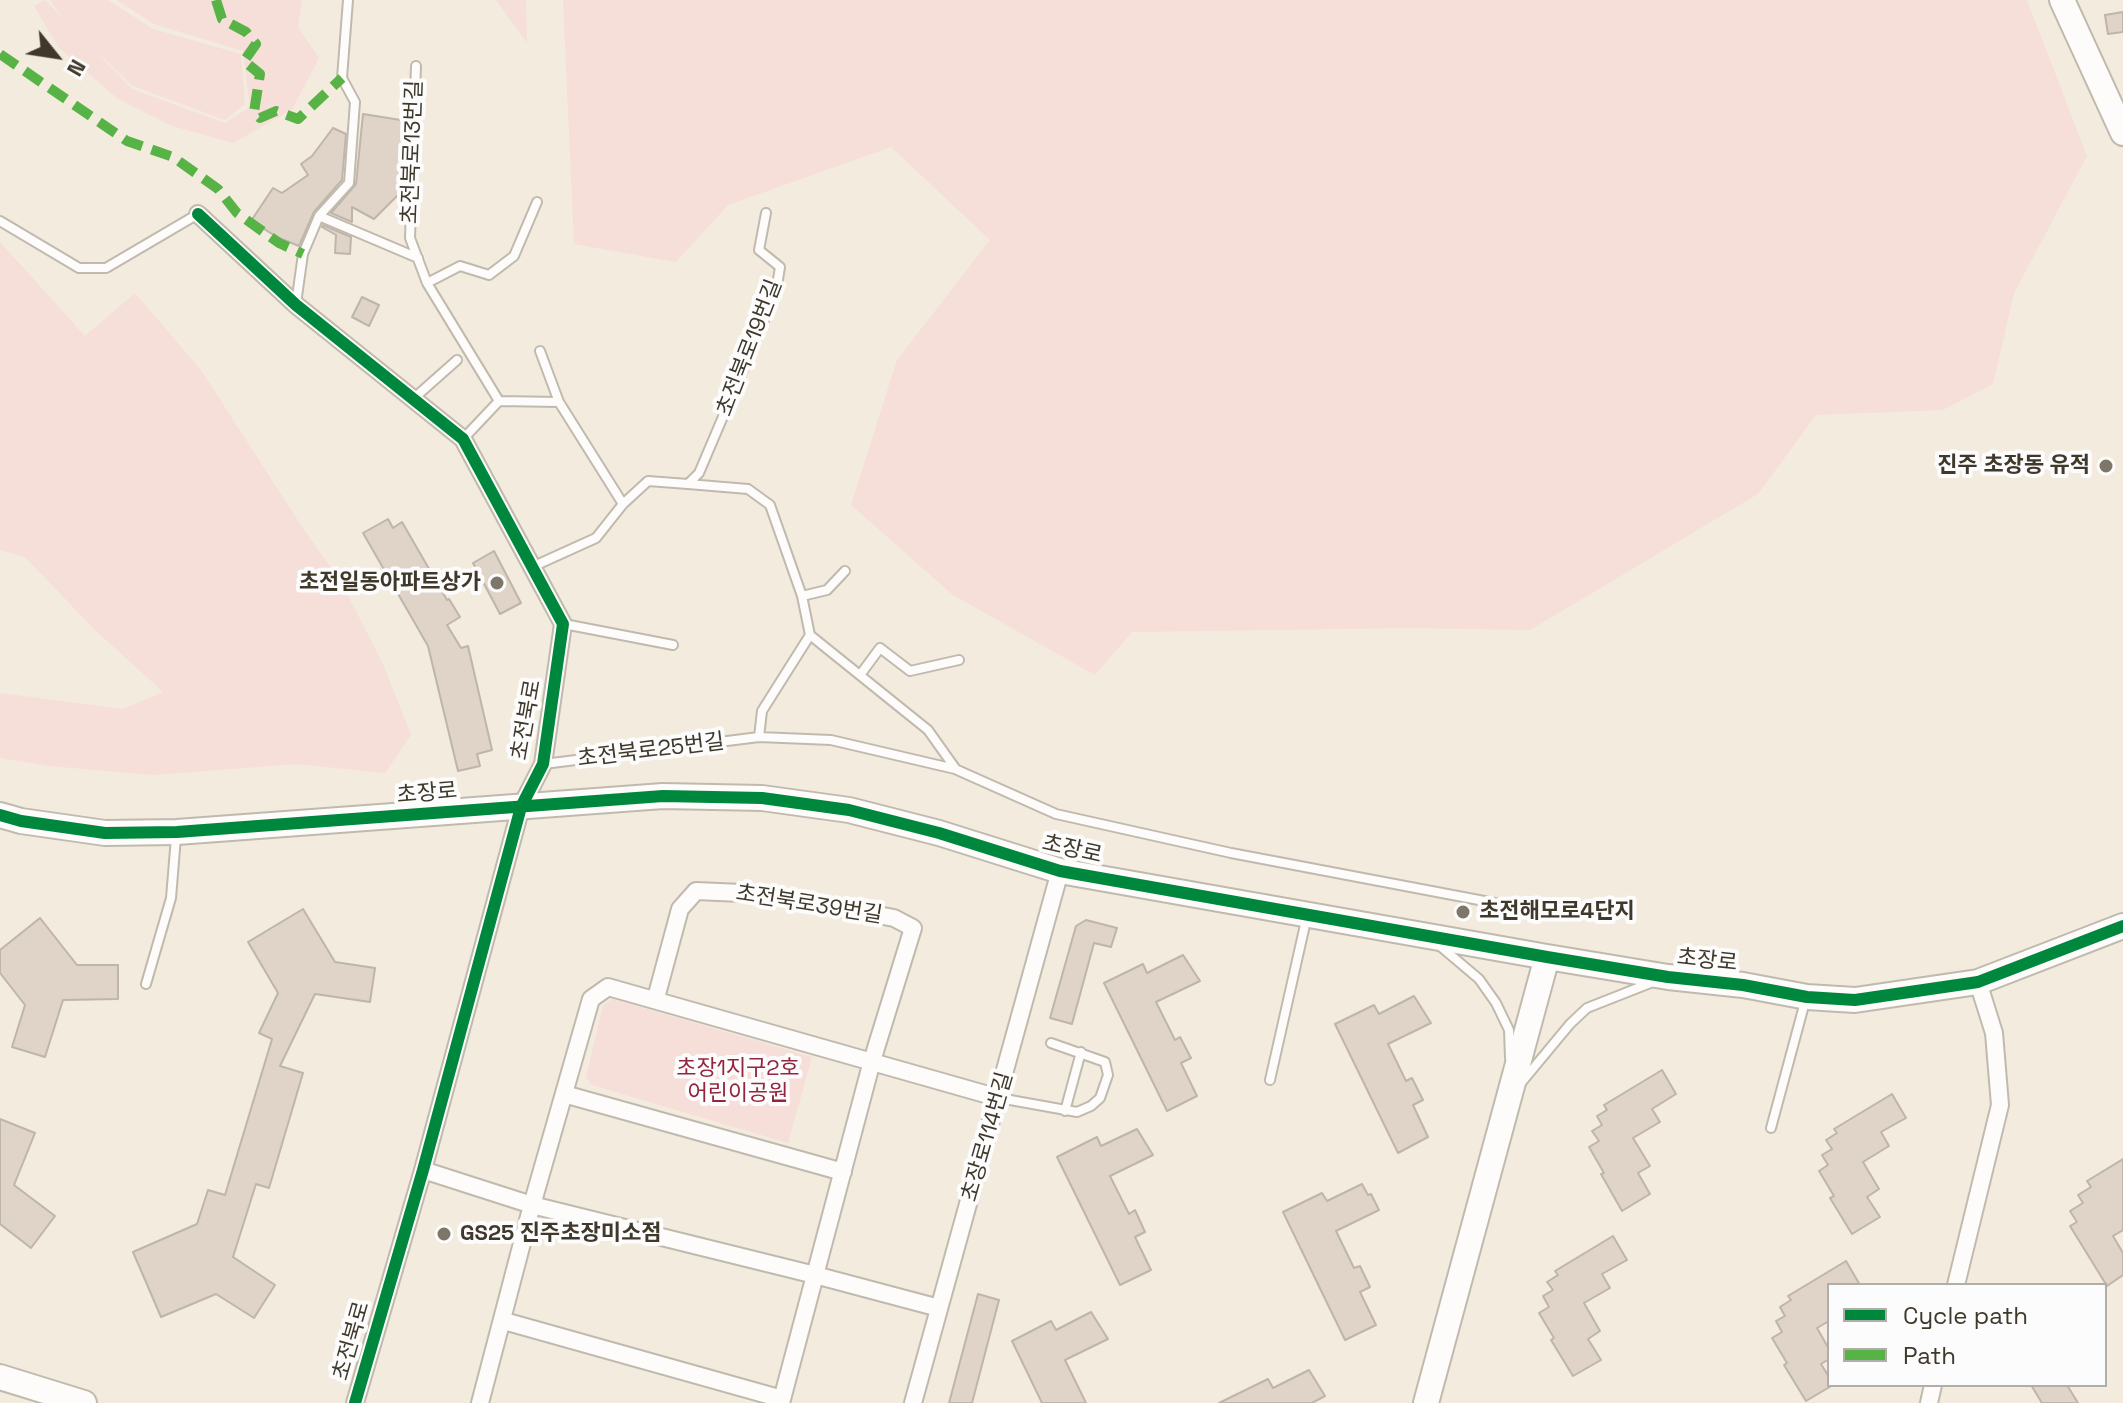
<!DOCTYPE html>
<meta charset="utf-8">
<style>
body{margin:0}
#map{position:relative;width:2123px;height:1403px;overflow:hidden;background:#f3ebdd;font-family:"Space Grotesk",sans-serif}
canvas{display:block}
.legend{position:absolute;left:1827px;top:1283px;width:280px;height:104px;box-sizing:border-box;background:#fcfcfc;border:2px solid #b0aea8;margin:0;padding:10px 14px;list-style:none;font-size:24px;color:#3f382b}
.legend li{display:flex;align-items:center;gap:16px;height:40px}
.legend b{width:40px;border:2px solid #b0aea8}
.north{position:absolute;left:16px;top:16px;width:80px;height:80px;-webkit-text-stroke:6px #fcfcfc;paint-order:stroke;rotate:120deg;font-size:22px;font-weight:700;line-height:32px;text-align:center;color:#3f382b}
.north::after{content:'';display:block;margin:auto;width:28px;height:36px;background:#3f382b;clip-path:polygon(50% 0,100% 100%,50% 72%,0 100%)}
</style>
<div id="map">
<canvas width="2123" height="1403"></canvas>
<ul class="legend">
<li><b style="height:10px;background:#00873e"></b>Cycle path</li>
<li><b style="height:10px;background:#57b346"></b>Path</li>
</ul>
<div class="north">N</div>
</div>
<script>
const ctx = document.querySelector('canvas').getContext('2d');
ctx.lineJoin = 'round';
function fill(path, color) {
  ctx.fillStyle = color;
  ctx.fill(path, 'evenodd');
}
function toPath(rows) {
  const path = new Path2D();
  for (const r of rows) {
    path.moveTo(r[0], r[1]);
    for (let i = 2; i < r.length; i += 2) path.lineTo(r[i], r[i + 1]);
  }
  return path;
}
function strokePath(path, color, width, dash) {
  ctx.strokeStyle = color;
  ctx.lineWidth = width;
  ctx.lineCap = dash ? 'butt' : 'round';
  ctx.setLineDash(dash || []);
  ctx.stroke(path);
}
function drawText(font, color, halo, rows, align = 'center') {
  ctx.font = font + ' "Space Grotesk","Noto Sans KR",sans-serif';
  ctx.lineWidth = 8;
  ctx.setLineDash([]);
  ctx.textBaseline = 'middle';
  ctx.strokeStyle = halo;
  ctx.fillStyle = color;
  for (const [text, x, y, turn = 0] of rows) {
    ctx.save();
    ctx.translate(x, y);
    ctx.rotate((+turn || 0) * Math.PI / 180);
    ctx.textAlign = isNaN(turn) ? turn : align;
    if (halo) ctx.strokeText(text, 0, 0);
    ctx.fillText(text, 0, 0);
    ctx.restore();
  }
}
fill(toPath([
 [45,0,63,18,50,0,108,0,153,29,241,54,245,104,225,120,133,86,89,45,132,89,225,123,250,107,243,51,154,24,117,0,302,0,298,27,319,58,292,110,233,143,172,126,118,99,59,48,34,6],
 [496,0,526,0,527,43],
 [563,0,2027,0,2087,156,2014,293,1993,384,1943,410,1816,415,1758,494,1530,630,1408,628,1132,632,1095,675,953,595,851,505,897,360,990,240,891,147,728,205,676,262,574,244],
 [0,242,85,336,135,293,201,370,304,530,341,582,383,664,411,735,385,773,297,764,154,775,49,766,0,758,0,693,123,709,163,692,95,630,25,557,0,550],
 [612,999,812,1057,788,1143,592,1085,586,1077,603,1006]
]), '#f6ded9');
const building = toPath([
 [2123,12,2123,32,2108,34,2105,15,2123,12],
 [363,114,407,121,406,160,399,194,374,219,352,207,352,222,331,213,356,184,363,114],
 [333,128,346,134,342,180,314,212,299,246,277,237,251,221,273,188,282,193,308,175,301,164,312,156,333,128],
 [323,225,351,237,350,254,335,253,336,235,322,227,323,225],
 [362,297,379,305,369,326,352,317,362,297],
 [388,519,393,528,402,522,447,600,449,599,460,617,447,625,461,648,468,646,492,750,477,754,480,766,458,771,428,646,363,533,388,519],
 [494,551,521,603,500,614,473,563,494,551],
 [303,909,335,962,375,968,370,1002,315,994,280,1066,303,1073,269,1188,256,1184,233,1257,275,1285,254,1318,216,1294,161,1317,133,1252,197,1224,208,1190,225,1195,272,1039,259,1033,278,993,248,942,303,909],
 [40,918,77,965,118,965,118,999,63,1000,45,1057,12,1047,25,1005,0,973,0,950,40,918],
 [1086,920,1117,928,1111,947,1094,943,1072,1024,1050,1018,1076,926,1086,920],
 [1183,955,1200,981,1156,1002,1175,1040,1180,1037,1191,1058,1181,1063,1197,1096,1167,1111,1104,983,1143,964,1147,973,1183,955],
 [1414,996,1431,1023,1388,1044,1406,1081,1412,1078,1423,1100,1413,1105,1428,1137,1398,1153,1335,1024,1374,1005,1379,1014,1414,996],
 [1662,1070,1676,1094,1652,1109,1660,1122,1633,1138,1650,1166,1638,1173,1650,1194,1622,1211,1601,1174,1604,1173,1589,1147,1599,1141,1592,1131,1602,1125,1597,1116,1607,1110,1604,1105,1662,1070],
 [1892,1094,1906,1118,1881,1132,1889,1146,1863,1162,1879,1189,1867,1197,1880,1217,1852,1234,1830,1198,1834,1196,1819,1171,1828,1165,1822,1155,1832,1149,1826,1140,1837,1133,1834,1129,1892,1094],
 [0,1119,35,1133,14,1185,55,1216,31,1248,0,1224,0,1119],
 [1137,1129,1153,1155,1110,1176,1129,1214,1135,1210,1145,1232,1135,1237,1151,1270,1120,1285,1057,1157,1097,1137,1101,1146,1137,1129],
 [2123,1159,2123,1230,2113,1236,2123,1253,2123,1275,2107,1286,2070,1226,2077,1222,2070,1211,2083,1203,2078,1195,2091,1187,2087,1181,2123,1159],
 [1362,1184,1368,1195,1371,1194,1379,1210,1336,1231,1354,1268,1360,1266,1370,1287,1360,1292,1376,1325,1345,1340,1283,1212,1322,1193,1327,1201,1362,1184],
 [1613,1236,1627,1260,1602,1274,1610,1288,1584,1303,1600,1331,1588,1339,1601,1360,1573,1376,1551,1340,1554,1338,1539,1313,1549,1307,1543,1296,1553,1290,1547,1282,1558,1275,1555,1271,1613,1236],
 [1846,1261,1860,1285,1829,1285,1829,1321,1817,1328,1829,1349,1829,1359,1821,1364,1829,1377,1829,1385,1833,1385,1806,1401,1784,1365,1787,1363,1772,1338,1782,1332,1776,1321,1785,1316,1780,1307,1791,1300,1788,1296,1846,1261],
 [978,1294,999,1300,972,1403,949,1403,978,1294],
 [1091,1312,1108,1339,1065,1360,1086,1403,1042,1403,1012,1341,1051,1321,1056,1330,1091,1312],
 [1309,1370,1325,1396,1312,1403,1219,1403,1268,1379,1273,1388,1309,1370],
 [2031,1385,2067,1385,2078,1403,2042,1403,2031,1385]
]);
fill(building, '#e0d3c7');
strokePath(building, '#beb5ab', 2);
const lane = toPath([
 [416,66,410,238,427,283,499,401,463,439],
 [319,216,418,258],
 [0,221,79,268,106,268,198,214],
 [427,283,460,266,489,275,514,256,537,202],
 [296,304,303,254,319,216,349,183,355,102,342,78,348,0],
 [540,351,559,402,623,504],
 [413,399,457,360],
 [499,401,559,402],
 [688,484,748,489,770,505,802,596,810,635,928,730,955,768],
 [532,567,596,538,623,504,648,481,688,484,699,473,776,292,780,267,759,250,766,213],
 [802,596,827,590,845,571],
 [564,624,673,645],
 [860,675,880,648,910,671,959,660],
 [759,737,762,711,810,635],
 [544,764,759,737,831,740,955,769,1056,814,1231,853,1537,911],
 [1440,946,1479,979,1496,1003,1509,1030,1510,1058],
 [146,984,171,898,176,837],
 [1270,1080,1307,916],
 [1521,1083,1570,1024,1587,1008,1653,982],
 [999,1098,1077,1112,1091,1106,1100,1098,1108,1075,1105,1062,1051,1043],
 [1065,1111,1081,1052],
 [1771,1128,1806,998]
]);
const street = toPath([
 [198,214,296,305,463,439,563,624,543,764,521,807,423,1170,355,1403],
 [656,998,680,909,696,891,764,894,894,918,913,928,872,1061,781,1403],
 [564,1094,843,1172],
 [423,1170,532,1205,815,1275,939,1308],
 [1956,1285,2000,1105,1994,1033,1978,982],
 [504,1321,782,1399],
 [480,1403,532,1205,591,999,608,987,999,1098],
 [913,1403,1060,871],
 [1929,1403,1933,1385]
]);
const secondary = toPath([
 [2062,0,2123,133],
 [0,815,21,821,105,833,177,832,663,796,762,798,849,810,939,833,1060,871,1547,957,1668,977,1743,985,1807,997,1855,1000,1978,982,2123,926],
 [0,1377,84,1403],
 [1426,1403,1547,957]
]);
strokePath(lane, '#c0baae', 12);
strokePath(street, '#c0baae', 20);
strokePath(secondary, '#c0baae', 28);
strokePath(lane, '#fdfcfa', 8);
strokePath(street, '#fdfcfa', 16);
strokePath(secondary, '#fdfcfa', 24);
strokePath(toPath([
 [216,0,222,19,246,32,256,44,244,61,260,74,254,112,260,118,276,111,298,119,342,78],
 [0,54,127,141,173,157,218,189,237,213,279,243,303,254]
]), '#57b346', 10, [20, 10]);
strokePath(toPath([
 [198,214,296,305,463,439,563,624,543,764,521,807,423,1170,355,1403],
 [0,815,21,821,105,833,177,832,663,796,762,798,849,810,939,833,1060,871,1547,957,1668,977,1743,985,1807,997,1855,1000,1978,982,2123,926]
]), '#00873e', 12);
for (const [x, y, r, color] of [
 [2106,466,8,"#7e7769"],
 [497,583,8,"#7e7769"],
 [1463,912,8,"#7e7769"],
 [444,1234,8,"#7e7769"]
]) {
  const dot = new Path2D();
  dot.arc(x, y, r, 0, 2 * Math.PI);
  ctx.fillStyle = color;
  ctx.fill(dot);
  strokePath(dot, '#fcfcfc', 3);
}
drawText('22px', '#3f382b', '#fcfcfc', [
 ["초전북로13번길",413,152,-88],
 ["초전북로19번길",750,348,-69],
 ["초전북로",527,720,-80],
 ["초전북로25번길",651,751,-7],
 ["초장로",427,794,-5],
 ["초장로",1072,850,13],
 ["초전북로39번길",809,905,9],
 ["초장로",1707,961,6],
 ["초장로114번길",988,1137,-74],
 ["초전북로",352,1341,-74]
]);
drawText('bold 22px', '#3f382b', '#fcfcfc', [
 ["진주 초장동 유적",2090,466],
 ["초전일동아파트상가",481,583],
 ["초전해모로4단지",1479,912,"left"],
 ["GS25 진주초장미소점",460,1234,"left"]
], 'right');
drawText('22px', '#94253e', '#fcfcfc', [
 ["초장1지구2호",738,1069],
 ["어린이공원",738,1094]
]);
</script>
